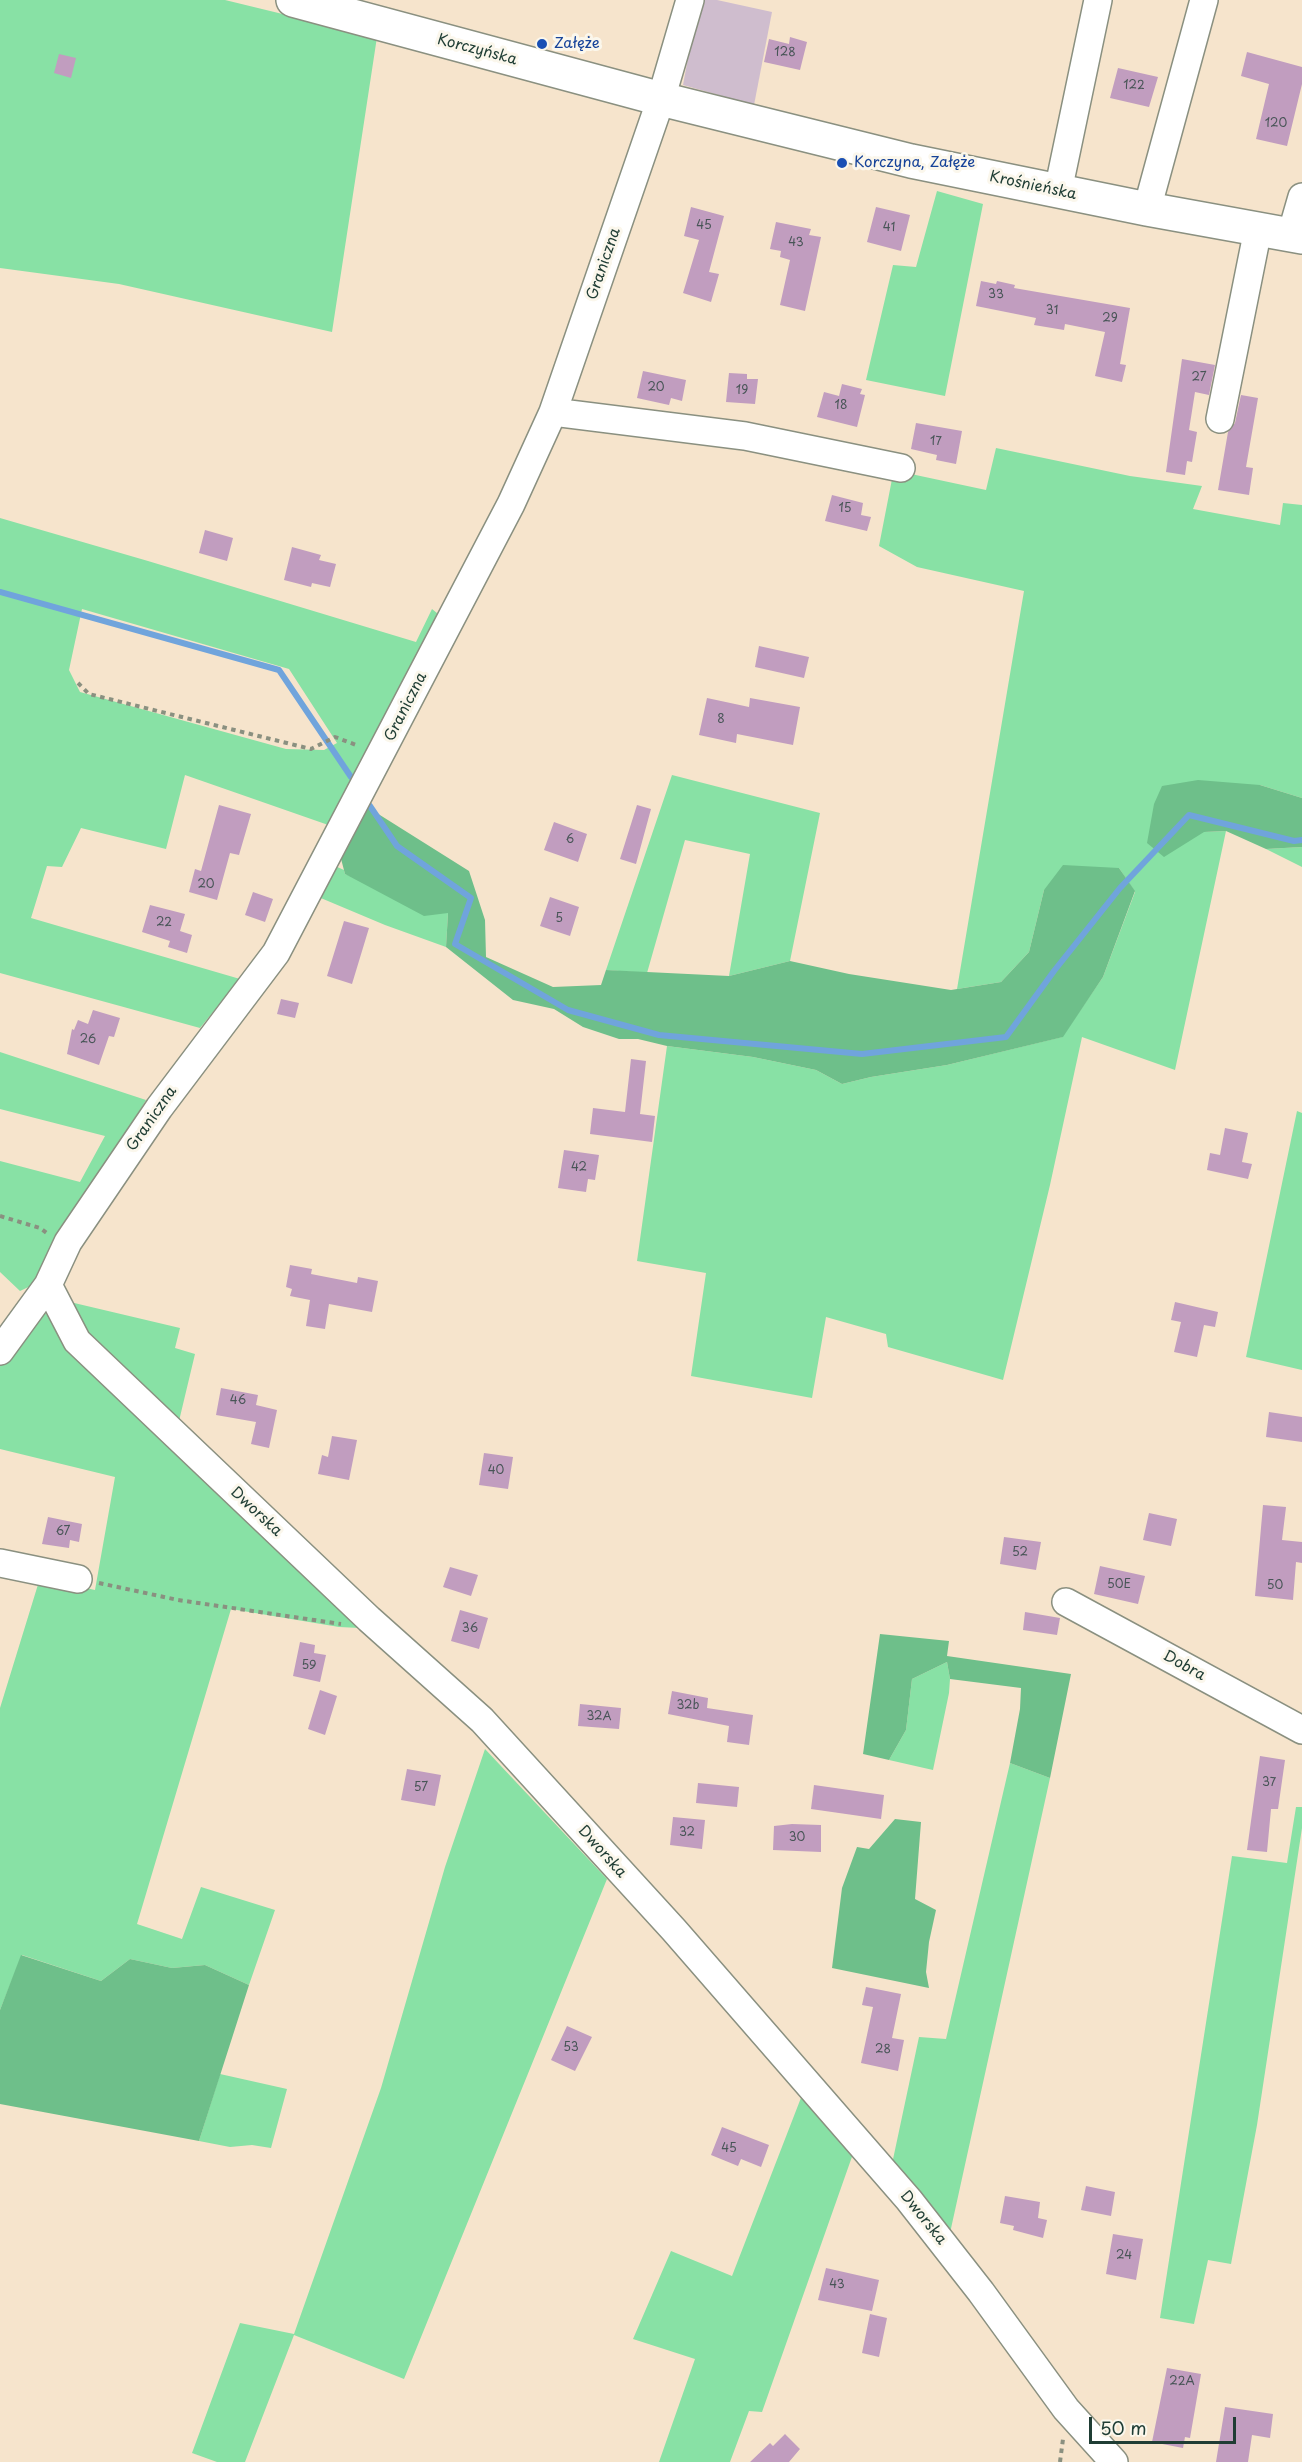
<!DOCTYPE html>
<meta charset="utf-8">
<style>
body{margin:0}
#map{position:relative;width:1302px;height:2462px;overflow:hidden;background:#f6e4cc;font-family:"Playpen Sans",sans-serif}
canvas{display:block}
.scale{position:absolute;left:1089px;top:2417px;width:147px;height:27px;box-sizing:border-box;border:3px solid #1f3d34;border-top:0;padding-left:8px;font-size:18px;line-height:21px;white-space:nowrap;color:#1f3d34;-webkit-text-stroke:4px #fbf7ec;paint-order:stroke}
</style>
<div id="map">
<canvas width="1302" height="2462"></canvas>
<div class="scale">50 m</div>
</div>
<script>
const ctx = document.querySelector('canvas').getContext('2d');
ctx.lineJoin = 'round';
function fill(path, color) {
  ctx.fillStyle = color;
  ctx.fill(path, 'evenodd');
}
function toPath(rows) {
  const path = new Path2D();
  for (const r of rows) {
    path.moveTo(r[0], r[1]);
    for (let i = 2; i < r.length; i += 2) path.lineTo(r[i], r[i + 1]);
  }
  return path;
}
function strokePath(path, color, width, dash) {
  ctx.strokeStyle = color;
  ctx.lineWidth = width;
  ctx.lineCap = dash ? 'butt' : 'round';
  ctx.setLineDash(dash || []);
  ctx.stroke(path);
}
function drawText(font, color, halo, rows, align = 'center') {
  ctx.font = font + ' "Playpen Sans",sans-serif';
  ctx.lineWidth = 6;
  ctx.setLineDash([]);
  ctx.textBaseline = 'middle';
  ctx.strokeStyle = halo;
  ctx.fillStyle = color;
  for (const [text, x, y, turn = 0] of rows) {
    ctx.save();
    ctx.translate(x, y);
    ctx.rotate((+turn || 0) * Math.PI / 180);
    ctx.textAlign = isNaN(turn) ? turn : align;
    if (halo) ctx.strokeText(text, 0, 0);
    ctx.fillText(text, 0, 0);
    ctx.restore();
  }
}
fill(toPath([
 [699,0,717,0,772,12,754,105,683,85]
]), '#cfbdce');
fill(toPath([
 [0,0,225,0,377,37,332,332,119,284,0,268],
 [937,191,983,204,945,396,866,380,893,265,916,267],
 [996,448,1130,476,1202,486,1193,509,1280,525,1283,503,1302,505,1302,798,1260,785,1204,832,1226,831,1175,1070,1082,1037,1050,1185,1003,1380,888,1347,886,1334,826,1317,812,1398,691,1376,706,1273,637,1261,667,1046,753,1057,816,1070,842,1084,871,1077,947,1065,1062,1037,1103,977,1135,892,1119,868,1044,890,1029,952,1001,982,957,989,1024,591,917,567,879,546,893,474,911,474,986,490],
 [0,518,148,561,416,642,432,609,443,618,334,827,185,775,166,849,81,828,62,867,47,866,31,918,240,979,200,1028,0,973],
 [82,609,289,669,337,743,324,750,286,749,80,692,69,670],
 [672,775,820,813,790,961,729,976,750,854,685,840,647,973,606,970],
 [1302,847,1302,867,1266,849],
 [335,866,344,870,345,874,448,913,446,947,385,925,316,896],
 [0,1052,146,1100,39,1282,20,1291,0,1272,0,1161,80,1182,105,1136,0,1109],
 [1297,1111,1302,1113,1302,1370,1246,1357],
 [70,1302,180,1328,175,1348,195,1354,179,1421,89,1337],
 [43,1311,360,1628,339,1627,231,1609,137,1924,182,1939,201,1887,275,1910,249,1985,205,1965,172,1968,130,1959,101,1981,22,1955,0,2010,0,1708,40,1578,95,1590,115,1477,0,1449,0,1364],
 [947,1662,950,1679,949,1693,933,1770,889,1760,906,1730,912,1679],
 [485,1749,607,1879,404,2379,294,2335,245,2462,217,2462,192,2453,240,2323,294,2334,381,2088,445,1867],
 [1010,1763,1050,1778,950,2233,892,2164,919,2037,946,2039],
 [1296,1807,1302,1807,1302,1828,1257,2125,1231,2264,1208,2260,1194,2324,1160,2318,1232,1856,1287,1863],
 [220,2074,287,2089,271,2148,252,2145,230,2147,199,2141],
 [804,2090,854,2151,762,2412,749,2411,730,2462,659,2462,695,2359,633,2339,671,2251,732,2276]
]), '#88e1a5');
fill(toPath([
 [1198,780,1260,785,1302,798,1302,847,1266,849,1226,831,1204,832,1164,857,1147,843,1154,804,1162,786],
 [364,805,469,871,485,920,486,957,553,987,601,985,606,970,729,976,790,961,849,974,951,990,1001,982,1029,952,1044,890,1063,865,1119,868,1135,891,1103,977,1063,1037,947,1065,871,1077,842,1084,816,1070,753,1057,667,1046,638,1039,619,1039,583,1027,554,1009,513,1000,446,947,448,913,424,916,345,874,340,855],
 [880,1634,949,1641,947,1656,1071,1674,1050,1778,1010,1763,1020,1709,1021,1688,950,1679,947,1662,912,1679,906,1730,889,1760,863,1754],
 [895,1819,921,1822,915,1899,936,1910,929,1942,926,1972,929,1988,832,1968,842,1888,857,1847,869,1849],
 [21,1955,101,1981,130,1959,172,1968,205,1965,249,1985,199,2141,0,2104,0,2010]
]), '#6ebf8a');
strokePath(toPath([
 [0,592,279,670,351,777],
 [370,806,397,846,471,898,455,944,568,1010,659,1035,862,1054,1006,1037,1054,971,1120,888,1189,815,1294,841,1302,840]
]), '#70a4dc', 6);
fill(toPath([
 [790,37,807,42,800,70,764,62,769,39,789,44],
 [1247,52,1302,67,1302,84,1287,146,1256,139,1269,84,1241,76],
 [59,54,76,58,71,78,54,73],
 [1118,68,1158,77,1149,107,1110,98],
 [691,207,724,216,709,272,719,274,711,302,683,293,699,240,684,236],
 [876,207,910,215,901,251,867,242],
 [776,222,811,229,809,235,821,237,805,311,780,305,790,260,780,257,781,251,770,249],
 [981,281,996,284,997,281,1015,285,1014,288,1130,308,1120,364,1126,365,1122,382,1095,376,1105,332,1065,324,1064,330,1034,325,1036,318,976,306],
 [1182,359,1215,365,1209,395,1195,392,1189,430,1197,432,1192,462,1187,461,1185,475,1166,472],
 [643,371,686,380,682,401,671,398,669,405,637,398],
 [729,373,747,374,747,379,758,379,755,404,726,402],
 [842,384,862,389,860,394,865,395,857,427,817,417,824,392,839,396],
 [1241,395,1258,398,1246,467,1253,468,1249,495,1218,490,1228,432,1235,423],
 [916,423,962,431,956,464,936,460,937,455,911,449],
 [832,495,863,503,861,515,871,517,867,531,825,521],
 [205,530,233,538,227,561,199,553],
 [292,547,321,555,319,560,336,564,330,587,312,583,311,587,284,580],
 [759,646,809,657,804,678,755,667],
 [707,698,749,707,750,698,800,707,793,745,737,734,736,743,699,735],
 [219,805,251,814,239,855,230,853,217,900,189,892,195,869,201,871],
 [637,805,651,809,636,864,620,859],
 [554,822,587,834,578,862,544,850],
 [253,892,273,899,265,922,245,915],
 [550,897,579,907,570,936,540,926],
 [150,905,185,914,180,931,192,935,187,953,168,947,170,941,142,932],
 [344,921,369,928,352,984,327,976],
 [281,999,299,1003,295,1018,277,1014],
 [93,1010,120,1018,114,1037,109,1036,99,1065,67,1054,72,1029,74,1030,78,1020,88,1024],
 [631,1059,646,1061,640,1114,655,1116,652,1142,590,1134,593,1108,625,1112],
 [1225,1128,1248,1133,1242,1162,1252,1164,1248,1179,1207,1170,1210,1153,1220,1155],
 [564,1150,599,1155,595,1180,588,1179,586,1192,558,1188],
 [290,1265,312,1269,311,1274,357,1283,358,1277,378,1281,372,1312,329,1304,325,1329,306,1326,310,1300,290,1296,292,1289,286,1287],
 [1175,1302,1218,1312,1215,1327,1204,1325,1197,1357,1174,1352,1181,1322,1171,1320],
 [221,1388,258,1395,256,1405,277,1410,269,1448,251,1444,256,1422,216,1415],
 [1269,1412,1302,1417,1302,1442,1266,1437],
 [332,1436,357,1440,349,1480,318,1474,322,1455,328,1457],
 [484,1453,513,1457,508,1489,479,1485],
 [1263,1505,1286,1507,1282,1540,1302,1542,1302,1563,1296,1562,1293,1600,1255,1596],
 [1149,1513,1177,1519,1171,1546,1143,1540],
 [48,1517,82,1524,79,1542,70,1540,69,1548,42,1544],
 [1004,1537,1041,1542,1036,1570,1000,1564],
 [1100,1566,1145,1576,1138,1604,1094,1594],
 [450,1567,478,1575,471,1596,443,1587],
 [460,1610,488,1618,479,1649,451,1641],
 [1025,1612,1060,1618,1057,1635,1023,1630],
 [300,1642,315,1645,314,1653,326,1655,320,1682,293,1676],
 [320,1690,337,1696,325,1735,308,1729],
 [672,1691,708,1698,707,1708,753,1715,749,1745,727,1742,729,1726,668,1714],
 [580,1704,621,1708,619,1729,578,1726],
 [1260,1756,1285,1760,1278,1809,1271,1809,1267,1852,1247,1850],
 [407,1769,441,1775,435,1806,401,1800],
 [698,1783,739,1787,737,1807,696,1803],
 [814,1785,884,1795,881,1819,811,1809],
 [673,1817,705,1820,702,1849,670,1845],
 [792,1824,821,1825,821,1852,773,1850,774,1826],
 [866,1987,901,1994,892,2038,904,2040,898,2071,861,2063,873,2007,862,2005],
 [567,2026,592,2037,575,2071,551,2060],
 [722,2127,769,2145,761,2167,741,2159,738,2166,711,2155],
 [1086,2186,1115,2192,1111,2216,1081,2210],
 [1005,2196,1040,2202,1038,2218,1047,2220,1043,2238,1013,2230,1014,2226,1000,2223],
 [1113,2234,1143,2239,1136,2280,1106,2274],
 [826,2268,879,2280,872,2311,818,2300],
 [870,2314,887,2318,879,2357,862,2353],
 [1167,2368,1201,2374,1190,2438,1185,2437,1183,2448,1152,2442],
 [1225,2407,1273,2414,1270,2438,1252,2435,1248,2462,1216,2462],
 [785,2434,800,2449,789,2462,750,2462,770,2443,773,2446]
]), '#c19dbf');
const minor = toPath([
 [1058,191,1098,0],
 [1147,209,1204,0],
 [1291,235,1302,197],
 [553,412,745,436,901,468],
 [1220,419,1258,229],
 [48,1285,77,1341,369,1619,482,1720,674,1930,909,2200,981,2292,1066,2409,1114,2462],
 [0,1351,48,1285,68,1242,159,1108,276,953,511,504,553,412,661,99,690,0],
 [0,1563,78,1579],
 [1066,1602,1302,1730]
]);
const major = toPath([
 [293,0,661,99,911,161,1147,209,1302,237]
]);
strokePath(minor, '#8a9080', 30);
strokePath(major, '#8a9080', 36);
strokePath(toPath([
 [78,683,89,694,311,749,335,737,359,746],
 [0,1216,40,1228,48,1234],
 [99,1583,178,1600,341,1624],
 [1060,2462,1063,2439]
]), '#8a9080', 4, [4.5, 4.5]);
strokePath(minor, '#fff', 27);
strokePath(major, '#fff', 33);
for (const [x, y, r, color] of [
 [542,44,6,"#1a4fb4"],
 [842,163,6,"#1a4fb4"]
]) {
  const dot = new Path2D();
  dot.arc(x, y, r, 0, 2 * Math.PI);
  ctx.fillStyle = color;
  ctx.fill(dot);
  strokePath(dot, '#fbf7ec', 2);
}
drawText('12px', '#485557', null, [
 ["128",785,53],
 ["122",1134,86],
 ["120",1276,124],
 ["45",704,226],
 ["41",889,228],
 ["43",796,243],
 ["33",996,295],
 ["31",1052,311],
 ["29",1110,319],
 ["27",1199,378],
 ["20",656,388],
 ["19",742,391],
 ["18",841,406],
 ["17",936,442],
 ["15",845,509],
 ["8",721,720],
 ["6",570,840],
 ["20",206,885],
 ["5",559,919],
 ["22",164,923],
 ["26",88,1040],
 ["42",579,1168],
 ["46",238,1401],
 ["40",496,1471],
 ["67",63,1532],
 ["52",1020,1553],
 ["50E",1119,1585],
 ["50",1275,1586],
 ["36",470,1629],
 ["59",309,1666],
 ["32b",688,1706],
 ["32A",599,1717],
 ["37",1269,1783],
 ["57",421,1788],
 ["32",687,1833],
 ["30",797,1838],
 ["53",571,2048],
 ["28",883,2050],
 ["45",729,2149],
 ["24",1124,2256],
 ["43",837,2285],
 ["22A",1182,2382]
]);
drawText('15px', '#164399', '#fbf7ec', [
 ["Załęże",554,44],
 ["Korczyna, Załęże",854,163]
], 'left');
drawText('15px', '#1f3d34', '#fbf7ec', [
 ["Korczyńska",477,50,15],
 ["Krośnieńska",1033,186,12],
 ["Graniczna",604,264,-71],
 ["Graniczna",406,707,-63],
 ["Graniczna",152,1119,-55],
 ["Dworska",256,1512,43],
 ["Dobra",1184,1666,29],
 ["Dworska",602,1852,48],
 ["Dworska",923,2218,51]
]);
</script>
